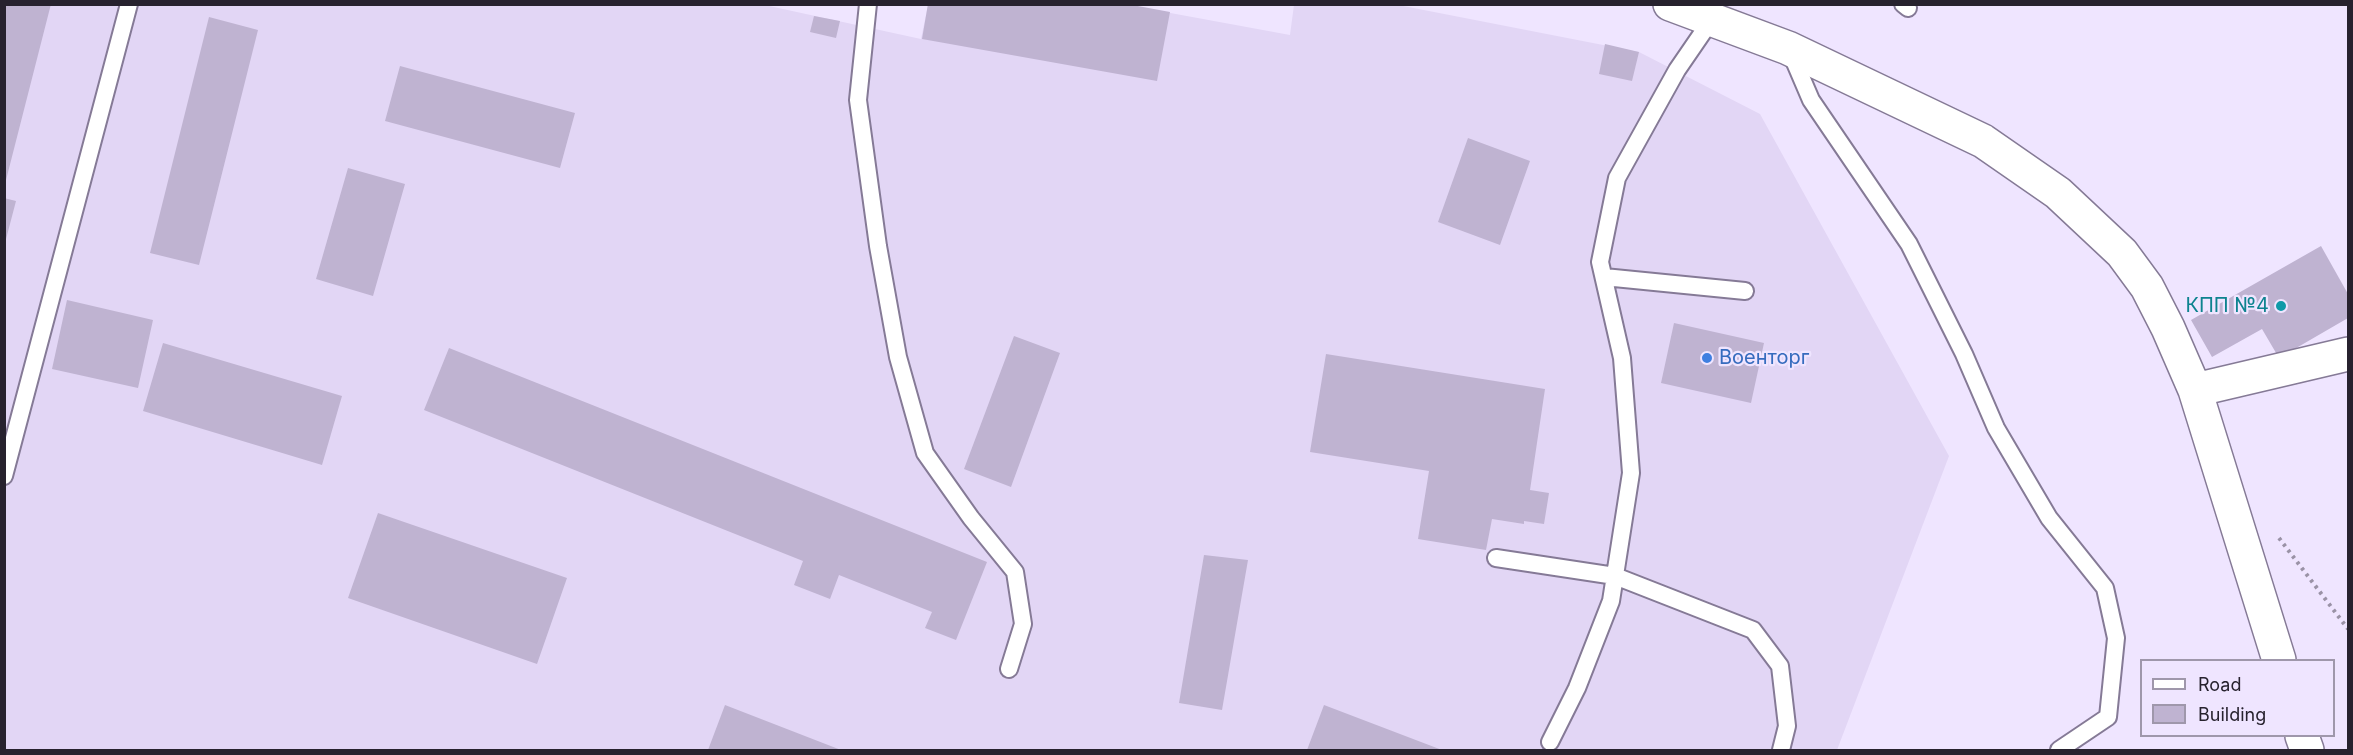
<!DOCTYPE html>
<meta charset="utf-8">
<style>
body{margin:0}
#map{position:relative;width:2353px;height:755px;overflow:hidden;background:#efe5ff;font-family:Inter,sans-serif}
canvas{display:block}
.frame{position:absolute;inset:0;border:6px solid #27222e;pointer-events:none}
.legend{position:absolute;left:2140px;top:659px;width:195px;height:78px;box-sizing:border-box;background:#efe5ff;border:2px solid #9f97ab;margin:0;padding:8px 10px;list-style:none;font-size:18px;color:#27222e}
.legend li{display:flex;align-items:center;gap:12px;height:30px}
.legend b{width:30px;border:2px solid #9f97ab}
</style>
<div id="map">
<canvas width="2353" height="755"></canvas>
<div class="frame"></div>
<ul class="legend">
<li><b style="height:8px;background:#fff"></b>Road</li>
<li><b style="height:16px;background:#bfb3d1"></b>Building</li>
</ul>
</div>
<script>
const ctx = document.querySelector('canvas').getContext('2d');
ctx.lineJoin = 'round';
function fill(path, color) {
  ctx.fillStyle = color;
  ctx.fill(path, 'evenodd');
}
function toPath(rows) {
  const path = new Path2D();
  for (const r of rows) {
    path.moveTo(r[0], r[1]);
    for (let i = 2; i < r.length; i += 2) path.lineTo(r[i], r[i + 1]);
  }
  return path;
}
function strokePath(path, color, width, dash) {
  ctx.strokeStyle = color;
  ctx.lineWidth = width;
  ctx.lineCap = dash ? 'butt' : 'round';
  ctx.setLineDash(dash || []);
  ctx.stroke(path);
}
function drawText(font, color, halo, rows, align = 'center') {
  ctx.font = font + ' Inter,sans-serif';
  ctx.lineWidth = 4.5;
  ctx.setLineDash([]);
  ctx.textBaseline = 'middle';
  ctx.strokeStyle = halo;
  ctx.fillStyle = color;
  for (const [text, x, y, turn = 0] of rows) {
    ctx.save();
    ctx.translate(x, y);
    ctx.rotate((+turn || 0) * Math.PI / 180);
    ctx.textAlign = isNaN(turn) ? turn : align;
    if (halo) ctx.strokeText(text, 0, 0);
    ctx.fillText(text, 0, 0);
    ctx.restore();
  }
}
fill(toPath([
 [760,4,921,39,928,5,1127,5,1290,35,1294,5,1393,4,1639,52,1760,114,1949,456,1837,750,5,750,4,5]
]), '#e2d6f5');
fill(toPath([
 [4,4,51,4,5,184,4,184],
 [928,4,1127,4,1170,12,1157,81,922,39],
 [814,16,840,21,836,38,810,32],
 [209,17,258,30,199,265,150,253],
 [1605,44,1639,52,1632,81,1599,74],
 [400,66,575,113,560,168,385,121],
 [1468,138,1530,161,1500,245,1438,222],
 [348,168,405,184,373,296,316,279],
 [4,198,16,201,5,243,4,243],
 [2321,246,2348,294,2348,318,2279,358,2262,329,2212,357,2191,320],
 [67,300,153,320,138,388,52,369],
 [1674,323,1764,343,1751,403,1661,383],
 [1014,336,1060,353,1011,487,964,469],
 [163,343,342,396,322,465,143,411],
 [449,348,987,562,956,640,925,628,932,612,839,575,830,599,794,585,803,561,424,410],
 [1326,354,1545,389,1530,490,1549,493,1544,524,1524,521,1524,524,1492,519,1486,550,1418,539,1429,471,1310,452],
 [378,513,567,578,537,664,348,598],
 [1204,555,1248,560,1222,710,1179,703],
 [725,705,841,750,708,750],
 [1324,705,1442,750,1307,750]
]), '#bfb3d1');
const lane = toPath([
 [868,4,858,100,878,246,898,357,925,453,971,518,1015,572,1023,624,1009,669],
 [1903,4,1908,8],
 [1790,51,1811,100,1909,244,1964,354,1996,428,2049,518,2105,588,2116,638,2108,717,2059,750],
 [1604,277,1745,291],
 [4,476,129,4],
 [1496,558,1615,576,1753,630,1780,666,1787,726,1781,750],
 [1550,742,1577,688,1611,601,1631,473,1622,358,1600,262,1617,178,1677,70,1712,19]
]);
const street = toPath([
 [1670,4,1788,48,1983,141,2058,193,2122,253,2147,287,2168,328,2195,390,2279,660],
 [2195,390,2348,354],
 [2302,736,2307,750]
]);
strokePath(lane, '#857a96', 20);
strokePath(street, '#857a96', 36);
strokePath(toPath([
 [2279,538,2348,629]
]), '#9a92a6', 4, [3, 4.5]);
strokePath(lane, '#fff', 16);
strokePath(street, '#fff', 33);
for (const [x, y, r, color] of [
 [2281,306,6,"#0f9aa8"],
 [1707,358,6,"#3f7fe0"]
]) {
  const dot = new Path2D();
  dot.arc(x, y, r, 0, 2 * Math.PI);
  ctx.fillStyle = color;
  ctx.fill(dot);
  strokePath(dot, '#efe5ff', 2);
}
drawText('20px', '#0d838f', '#efe5ff', [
 ["КПП №4",2269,306]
], 'right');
drawText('20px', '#366cbe', '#efe5ff', [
 ["Военторг",1719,358]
], 'left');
</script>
